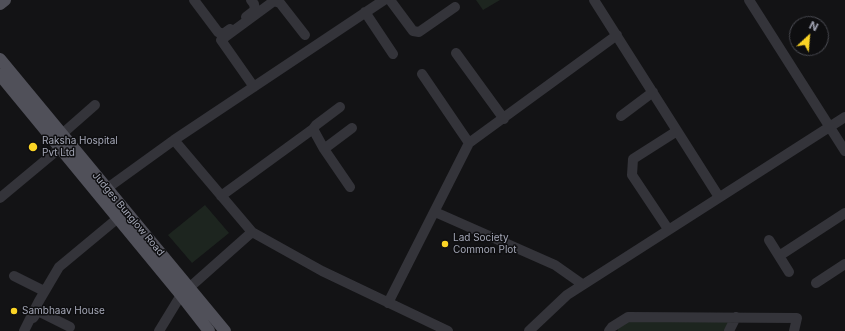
<!DOCTYPE html>
<style>
body{margin:0}
#map{position:relative;width:845px;height:331px;overflow:hidden;background:#131315;font-family:Inter,sans-serif}
canvas{display:block}
.north{position:absolute;left:789px;top:16px;width:40px;height:40px;box-sizing:border-box;background:#0e0e10;border:1px solid #4a4b52;border-radius:50%;rotate:26deg;font-size:11px;font-weight:700;line-height:16px;text-align:center;color:#a4a7b6}
.north::after{content:'';display:block;margin:auto;width:14px;height:18px;background:#fbd425;clip-path:polygon(50% 0,100% 100%,50% 72%,0 100%)}
</style>
<div id="map">
<canvas width="845" height="331"></canvas>
<div class="north">N</div>
</div>
<script>
const ctx = document.querySelector('canvas').getContext('2d');
ctx.lineJoin = 'round';
function fill(path, color) {
  ctx.fillStyle = color;
  ctx.fill(path, 'evenodd');
}
function toPath(rows) {
  const path = new Path2D();
  for (const r of rows) {
    path.moveTo(r[0], r[1]);
    for (let i = 2; i < r.length; i += 2) path.lineTo(r[i], r[i + 1]);
  }
  return path;
}
function strokePath(path, color, width, dash) {
  ctx.strokeStyle = color;
  ctx.lineWidth = width;
  ctx.lineCap = dash ? 'butt' : 'round';
  ctx.setLineDash(dash || []);
  ctx.stroke(path);
}
function drawText(font, color, halo, rows, align = 'center') {
  ctx.font = font + ' Inter,sans-serif';
  ctx.lineWidth = 3;
  ctx.setLineDash([]);
  ctx.textBaseline = 'middle';
  ctx.strokeStyle = halo;
  ctx.fillStyle = color;
  for (const [text, x, y, turn = 0] of rows) {
    ctx.save();
    ctx.translate(x, y);
    ctx.rotate((+turn || 0) * Math.PI / 180);
    ctx.textAlign = isNaN(turn) ? turn : align;
    if (halo) ctx.strokeText(text, 0, 0);
    ctx.fillText(text, 0, 0);
    ctx.restore();
  }
}
fill(toPath([
 [476,0,500,0,483,10],
 [205,205,229,233,192,263,168,235],
 [629,319,733,320,726,331,618,331,617,327]
]), '#1d251f');
strokePath(toPath([
 [194,0,218,32,223,34,230,29],
 [390,0,413,31,419,32,455,7],
 [594,0,719,197],
 [749,0,845,151],
 [365,12,393,54],
 [246,17,255,10,254,4,251,0],
 [456,53,504,119],
 [422,74,469,143],
 [254,87,221,40,274,1,280,3,305,35],
 [621,116,653,92],
 [313,129,316,125,340,107],
 [62,134,95,105],
 [174,140,252,232,322,271,448,331],
 [324,149,352,128],
 [102,192,174,140,384,0],
 [221,196,313,129,324,149,350,187],
 [0,198,60,148],
 [435,212,555,265,582,284],
 [668,229,632,175,633,159,677,131],
 [769,240,789,272],
 [779,256,845,213],
 [14,276,44,291],
 [816,283,845,264],
 [388,303,469,143,617,35],
 [33,318,38,311,70,327],
 [24,331,39,301,59,267,118,218],
 [159,331,181,295,252,232],
 [529,331,567,295,845,117],
 [609,331,612,327,628,317,797,318,794,331],
 [729,331,736,317]
]), '#34343a', 10);
strokePath(toPath([
 [0,4,5,0],
 [0,59,225,331],
 [0,75,181,295,209,331]
]), '#505059', 12);
for (const [x, y, r, color] of [
 [33,147,5,"#fbd425"],
 [445,244,4,"#fbd425"],
 [14,311,4,"#fbd425"]
]) {
  const dot = new Path2D();
  dot.arc(x, y, r, 0, 2 * Math.PI);
  ctx.fillStyle = color;
  ctx.fill(dot);
  strokePath(dot, '#0e0e10', 1.5);
}
drawText('10px', '#a4a7b6', '#0e0e10', [
 ["Raksha Hospital",42,141],
 ["Pvt Ltd",42,153],
 ["Lad Society",453,238],
 ["Common Plot",453,250],
 ["Sambhaav House",22,311]
], 'left');
drawText('10px', '#a4a7b6', '#0e0e10', [
 ["Judges Bunglow Road",128,214,50]
]);
</script>
